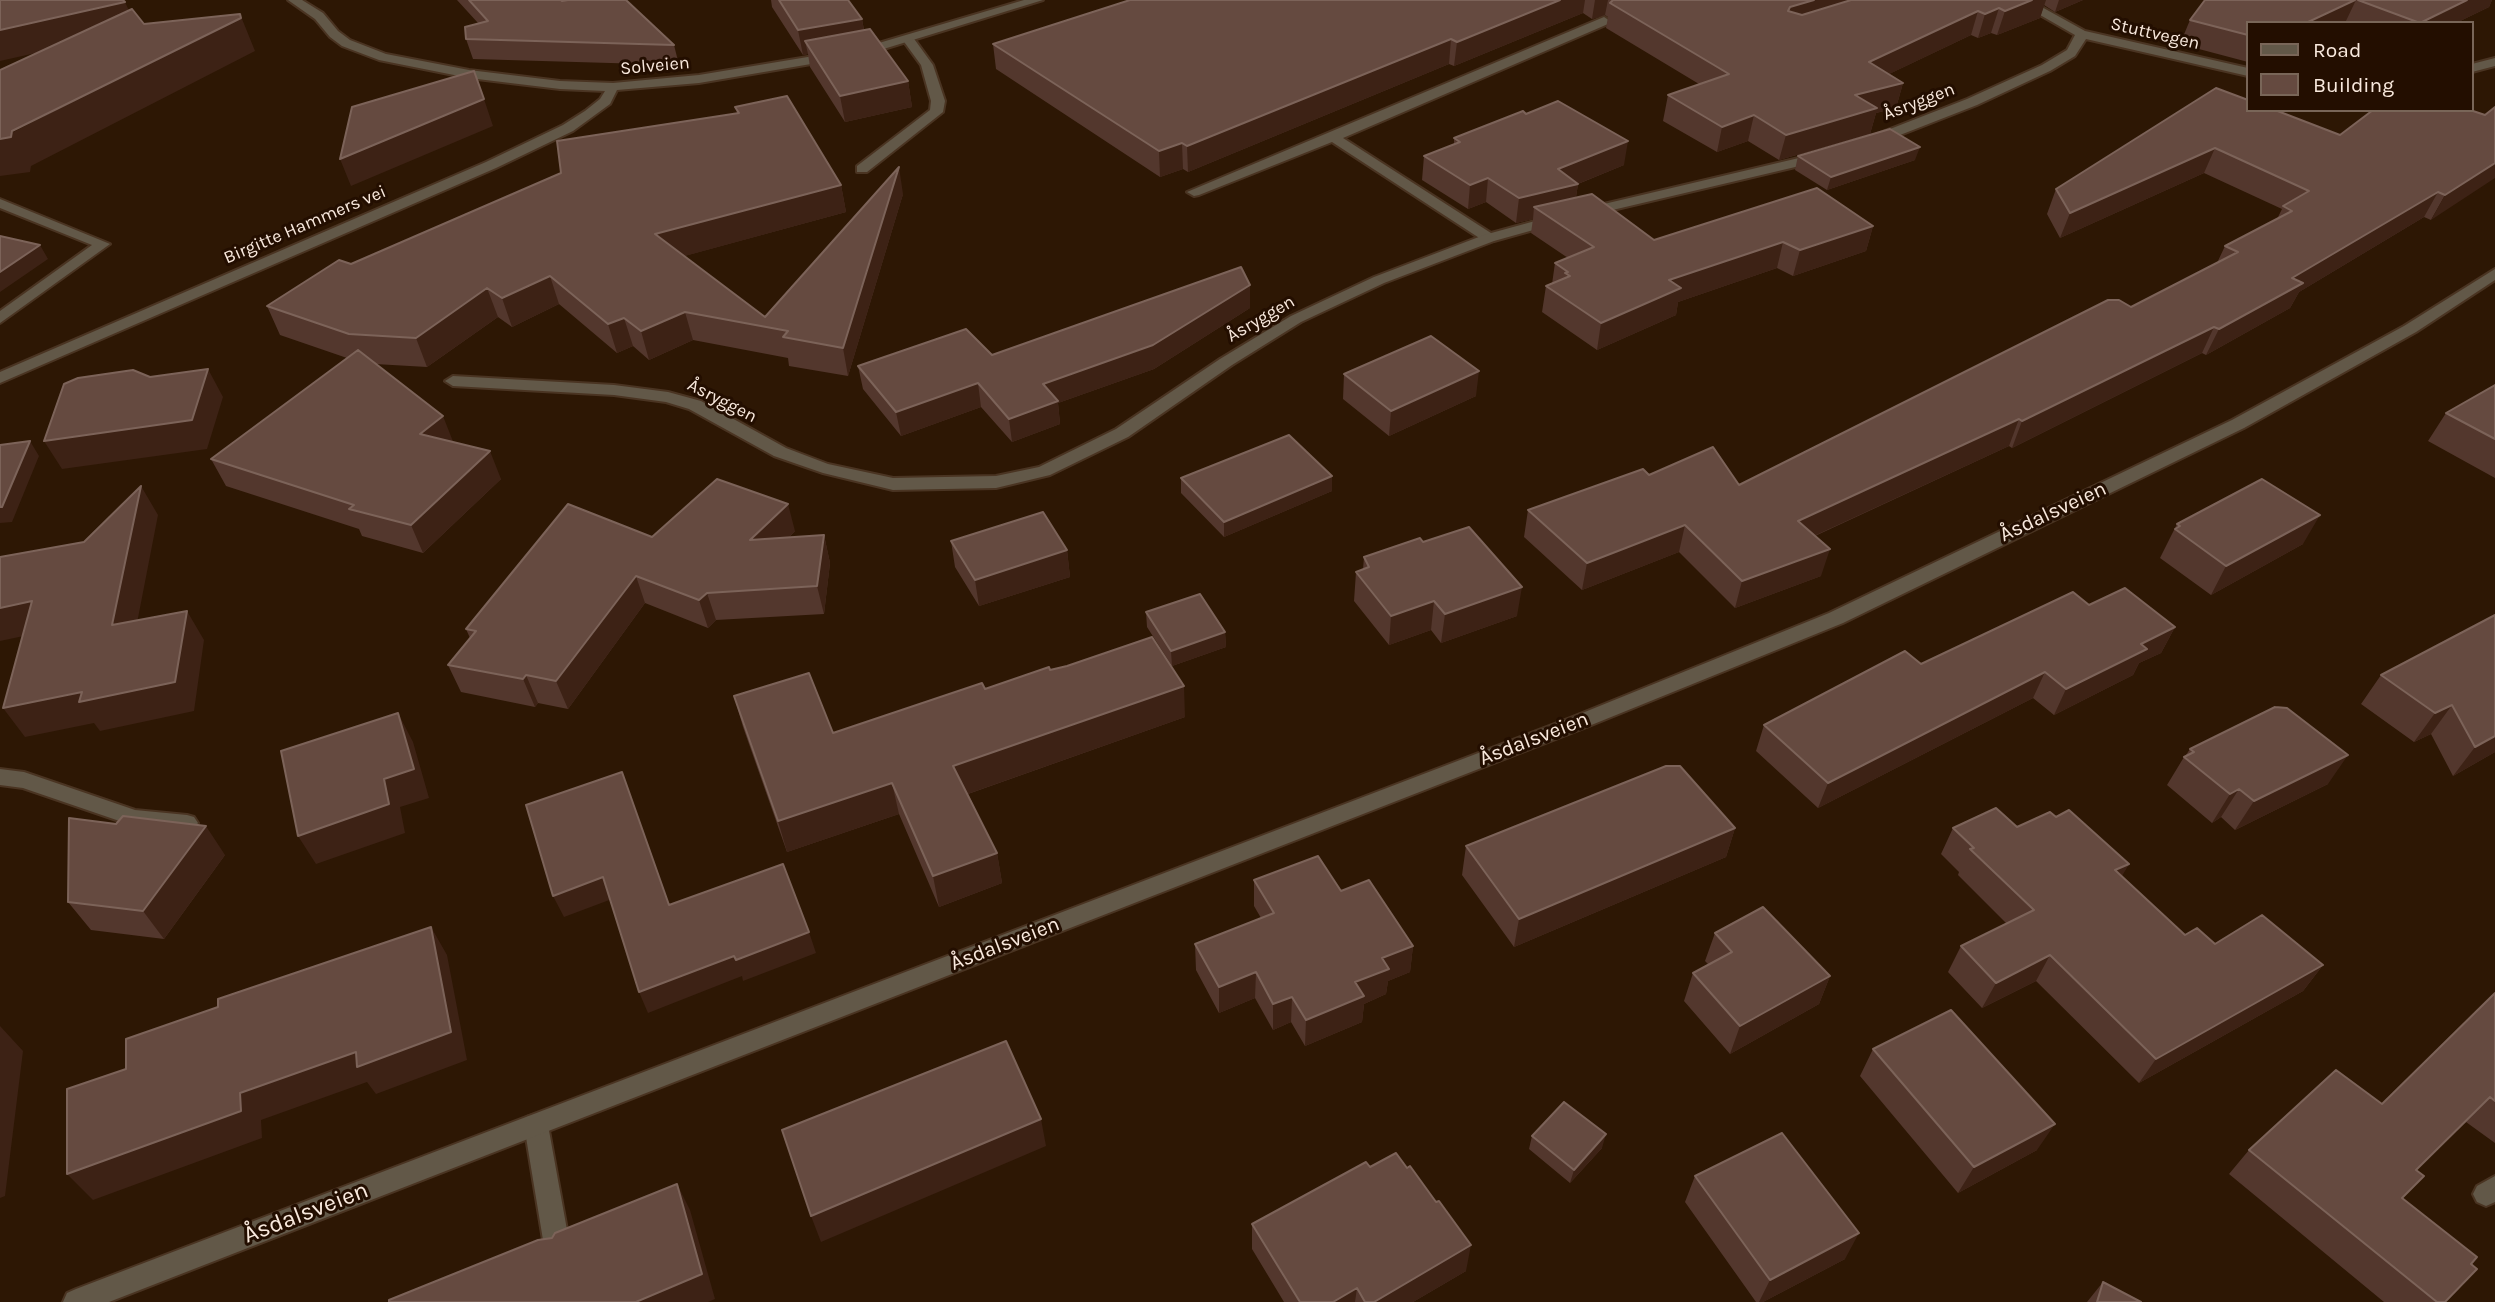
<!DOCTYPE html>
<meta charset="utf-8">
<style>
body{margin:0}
#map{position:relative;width:2495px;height:1302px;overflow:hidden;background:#2d1704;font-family:Karla,sans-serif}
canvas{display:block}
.legend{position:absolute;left:2246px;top:21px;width:228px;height:91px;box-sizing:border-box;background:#230e00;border:2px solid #796658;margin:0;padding:9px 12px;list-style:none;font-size:21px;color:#f9e9dd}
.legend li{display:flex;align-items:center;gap:14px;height:35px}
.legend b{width:35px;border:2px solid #796658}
</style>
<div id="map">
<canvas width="2495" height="1302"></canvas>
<ul class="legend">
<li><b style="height:9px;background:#625848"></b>Road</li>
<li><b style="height:19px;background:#654a40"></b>Building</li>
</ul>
</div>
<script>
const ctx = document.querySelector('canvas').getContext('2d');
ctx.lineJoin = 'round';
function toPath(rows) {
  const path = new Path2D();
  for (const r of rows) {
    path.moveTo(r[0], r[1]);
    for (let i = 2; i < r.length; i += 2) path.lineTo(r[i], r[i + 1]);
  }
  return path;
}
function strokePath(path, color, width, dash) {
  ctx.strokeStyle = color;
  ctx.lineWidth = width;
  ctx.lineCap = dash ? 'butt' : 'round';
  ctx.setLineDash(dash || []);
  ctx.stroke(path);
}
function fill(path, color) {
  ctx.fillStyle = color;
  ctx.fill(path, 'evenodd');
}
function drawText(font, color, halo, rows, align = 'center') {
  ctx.font = font + ' Karla,sans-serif';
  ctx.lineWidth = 6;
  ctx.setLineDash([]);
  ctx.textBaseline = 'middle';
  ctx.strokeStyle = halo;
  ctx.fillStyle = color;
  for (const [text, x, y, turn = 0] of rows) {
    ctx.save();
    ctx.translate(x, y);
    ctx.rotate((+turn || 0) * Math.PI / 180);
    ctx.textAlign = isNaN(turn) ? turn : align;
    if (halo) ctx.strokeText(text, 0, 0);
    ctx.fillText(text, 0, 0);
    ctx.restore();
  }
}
const service = toPath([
 [1604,17,1610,21,1608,24,1343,138,1494,235,1496,238,1494,241,1484,241,1332,142,1199,195,1194,196,1187,192,1604,17],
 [908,35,912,36,933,65,945,101,943,112,867,172,857,172,857,166,930,110,931,101,921,65,902,39,908,35],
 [0,199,110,244,0,323,0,311,92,245,0,208,0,199],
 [0,769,24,772,135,810,187,815,194,817,198,823,194,829,187,831,134,826,23,788,0,785,0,769],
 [536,1114,545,1117,548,1125,571,1252,567,1261,558,1264,549,1261,545,1252,524,1125,527,1117,536,1114],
 [2495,1176,2495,1202,2486,1206,2477,1202,2473,1194,2477,1186,2495,1176]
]);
const minor = toPath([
 [288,0,302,0,323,13,338,31,350,40,386,54,469,70,560,81,613,83,699,75,862,48,1024,0,1043,0,864,55,699,83,617,90,610,104,573,131,496,168,0,383,0,372,486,162,563,125,585,111,600,99,605,91,560,89,469,78,379,60,342,46,330,37,315,19,288,0],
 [2014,0,2029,0,2085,31,2248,68,2248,76,2086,39,2075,56,2050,71,1977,105,1877,144,1867,144,1867,138,1967,99,2042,65,2067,50,2075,35,2014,0],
 [2495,58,2495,66,2472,72,2472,64,2495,58],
 [1820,153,1827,157,1825,160,1587,216,1580,212,1587,208,1820,153],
 [1557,215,1562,216,1564,219,1562,222,1494,241,1384,283,1301,322,1232,365,1128,437,1050,475,996,488,893,490,823,473,774,456,689,409,666,402,614,395,453,386,445,381,453,376,614,385,668,392,701,401,786,448,828,464,893,478,996,476,1039,467,1116,429,1220,359,1291,316,1374,277,1484,235,1557,215],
 [2495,269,2495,280,2416,332,2244,428,1843,623,1584,728,109,1302,63,1302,67,1293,76,1289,1570,718,1829,613,2232,420,2404,326,2495,269]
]);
strokePath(service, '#4a3422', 4);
strokePath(minor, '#4a3422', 4);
fill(service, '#625848');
fill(minor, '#625848');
fill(toPath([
 [457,0,561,0,674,45,679,65,473,59,466,39,478,23],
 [771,0,848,0,862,19,864,30,908,81,912,107,845,122,810,67,808,54,803,55,772,7],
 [1130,0,2083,0,2055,12,2044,5,2040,18,1997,35,1991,33,1978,38,1971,35,1889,74,1903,83,1896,108,1876,113,1870,134,1779,160,1748,141,1717,152,1663,121,1668,95,1699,84,1606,28,1608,17,1605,15,1592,19,1583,13,1454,66,1449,64,1188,172,1183,169,1160,177,996,69,993,44],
 [2205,0,2492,0,2489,7,2456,23,2248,23,2248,62,2180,44,2190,20],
 [2216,88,2340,135,2485,115,2495,107,2431,220,2424,217,2299,292,2290,308,2206,355,2202,353,2012,448,2009,446,1815,536,1821,576,1735,608,1679,552,1582,590,1524,537,1528,510,1649,475,1739,485,2131,307,2217,263,2225,246,2277,219,2282,209,2204,173,2060,238,2047,214,2056,189],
 [735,107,841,185,846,212,684,256,765,317,903,194,848,376,789,366,788,358,693,340,649,360,633,346,617,353,559,304,512,327,498,317,427,367,375,364,454,443,501,479,423,553,362,536,359,529,226,486,211,459,347,358,280,335,267,306,351,264,737,113],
 [1454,138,1624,165,1578,184,1576,197,1654,240,1873,226,1866,251,1793,276,1777,268,1678,302,1676,315,1597,350,1542,312,1546,286,1552,284,1555,263,1568,258,1531,233,1533,219,1516,223,1486,202,1468,209,1422,180,1424,156,1454,145],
 [1798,156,1915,160,1827,190,1795,170],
 [1250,308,1154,369,1058,403,1060,424,1012,442,981,407,901,436,863,389,858,366,992,355],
 [1344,374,1476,396,1389,436,1343,399],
 [2495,385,2495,478,2428,441,2446,413],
 [1181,478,1332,491,1224,537,1181,493],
 [2177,524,2303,544,2211,595,2160,558],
 [795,531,789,537,824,535,830,563,824,614,716,620,708,628,645,603,568,709,538,703,535,707,461,692,448,665,470,638,466,629,652,537],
 [951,541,1067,550,1070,577,979,606,955,567],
 [1423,542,1517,616,1441,643,1431,630,1389,645,1354,601,1356,572,1363,569,1364,557],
 [2089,605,2175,627,2161,653,2139,663,2133,675,2054,715,2033,698,1818,808,1756,751,1764,725,1921,664],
 [1146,612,1225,632,1226,647,1172,666,1147,627],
 [2495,615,2495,752,2453,776,2431,734,2414,742,2361,704,2381,675],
 [1050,670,1185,717,968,794,997,853,1002,883,939,907,899,814,787,852,743,727,734,696,833,733],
 [2190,749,2328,784,2235,830,2221,817,2212,823,2167,785,2184,757,2186,755],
 [2056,817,2129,864,2121,876,2185,935,2215,944,2323,965,2303,991,2139,1083,2036,981,1982,1008,1948,972,1961,946,2007,924,1958,875,1959,872,1941,854,1953,828,2017,827],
 [1735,828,1726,857,1514,947,1462,875,1466,846],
 [225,855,164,939,91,930,68,902],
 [1254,880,1341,891,1413,946,1410,972,1388,981,1386,994,1364,1004,1362,1022,1305,1046,1291,1022,1273,1030,1255,998,1219,1013,1196,970,1195,944,1261,918,1254,906],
 [1715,933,1830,976,1819,1004,1730,1054,1684,1001,1693,973,1708,964,1705,961],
 [2495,993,2495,1143,2466,1122,2416,1170,2402,1198,2471,1264,2445,1302,2384,1302,2229,1174,2249,1150,2382,1104],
 [1873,1049,2037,1150,1958,1193,1860,1076],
 [1532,1136,1602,1148,1570,1183,1529,1149],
 [1695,1176,1845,1259,1763,1302,1756,1302,1685,1202],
 [1252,1224,1466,1271,1413,1302,1284,1302,1252,1249],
 [2103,1282,2141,1302,2087,1302]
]), '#53372d');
fill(toPath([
 [1560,0,1585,0,1583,13,1454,66,1457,42],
 [1595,0,1608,0,1605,15,1592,19],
 [1814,0,1886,0,1784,32,1790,7],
 [2032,0,2046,0,2040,18,1997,35,2005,11],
 [2059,0,2083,0,2055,12],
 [2356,0,2345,23,2306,23],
 [2467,0,2492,0,2489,7,2456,23,2420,23],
 [125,2,138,30,0,61,0,30],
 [1999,8,1991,33,1978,38,1985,14],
 [1978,11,1971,35,1862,87,1869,62],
 [240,14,255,51,31,166,30,172,0,176,0,139],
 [862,19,866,44,805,41,808,54,803,55,798,30],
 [1451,39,1449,64,1188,172,1187,146],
 [908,81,912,107,845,122,840,96],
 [1903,83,1896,108,1876,113,1870,134,1779,160,1786,135,1855,95],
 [484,99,493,126,351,186,340,159],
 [1754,115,1748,141,1717,152,1722,127],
 [1628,141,1624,165,1575,185,1578,184,1574,209,1534,207,1533,219,1516,223,1519,198,1558,169],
 [1182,143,1183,169,1160,177,1159,151],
 [1920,147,1915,160,1827,190,1831,177],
 [2215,148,2204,173,2060,238,2070,213],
 [2495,163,2495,178,2431,220,2445,195],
 [899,167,903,194,848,376,843,348],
 [1488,178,1486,202,1468,209,1470,185],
 [841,185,846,212,663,262,655,234],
 [2438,192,2424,217,2299,292,2290,308,2206,355,2219,329,2292,278],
 [1873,226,1866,251,1793,276,1800,250],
 [1783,242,1777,268,1678,302,1676,315,1597,350,1601,323,1669,280],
 [40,245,48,259,0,292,0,272],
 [550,276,559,304,512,327,502,298],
 [1250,285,1250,308,1154,369,1058,403,1060,424,1012,442,1009,419,1043,384],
 [487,288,498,317,427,367,416,338],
 [685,312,693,340,649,360,641,331],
 [624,318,633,346,617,353,608,324],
 [2214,327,2202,353,2012,448,2022,421],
 [208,369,223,397,207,449,62,469,44,441],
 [1479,371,1476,396,1389,436,1391,411],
 [978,383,981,407,901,436,896,412],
 [443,416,454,444,420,434],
 [2019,419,2009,446,1790,547,1798,521],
 [30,441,39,456,12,522,0,523,0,507],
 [490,451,501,479,423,553,411,525],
 [1332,476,1332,491,1224,537,1224,522],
 [141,486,158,515,131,654,112,625],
 [788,504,795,531,757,567,750,540],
 [2320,515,2303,544,2211,595,2226,566],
 [1685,525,1679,552,1582,590,1587,563],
 [824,535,830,563,824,614,817,586],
 [1830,549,1821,576,1735,608,1742,581],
 [1067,550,1070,577,979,606,975,580],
 [636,576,645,603,568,709,556,681],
 [1522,587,1517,616,1441,643,1445,614],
 [707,593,716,620,708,628,699,600],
 [32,601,52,630,0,641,0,608],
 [1434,601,1431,630,1389,645,1391,616],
 [187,611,204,640,194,711,100,731,94,723,25,737,3,708,82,692],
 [2175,627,2161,653,2139,663,2133,675,2054,715,2066,689,2141,644],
 [1225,632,1226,647,1172,666,1171,651],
 [2045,672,2033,698,1818,808,1828,783],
 [526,675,538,703,535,707,523,679],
 [1184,686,1185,717,959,797,953,766],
 [2452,705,2431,734,2414,742,2435,713],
 [398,713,413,742,429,798,400,807,405,833,316,864,298,836,384,779],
 [2495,736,2495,752,2453,776,2475,747],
 [2348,755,2328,784,2235,830,2254,801],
 [622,772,630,793,677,926,669,905],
 [892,783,899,814,787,852,778,821],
 [2239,789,2221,817,2212,823,2230,794],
 [206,826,225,855,164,939,143,911],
 [1735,828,1726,857,1514,947,1519,919],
 [997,853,1002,883,939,907,933,876],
 [2129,864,2114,890,2115,870],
 [603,877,612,899,564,917,553,896],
 [431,927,447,955,467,1060,376,1094,367,1082,261,1120,262,1138,93,1200,67,1174,240,1093],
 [809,932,816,953,743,981,742,976,648,1013,639,992,734,956],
 [1413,946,1410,972,1388,981,1386,994,1364,1004,1362,1022,1305,1046,1306,1020,1382,958],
 [2050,955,2036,981,1982,1008,1996,983],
 [2323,965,2303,991,2139,1083,2156,1059],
 [1256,972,1255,998,1219,1013,1219,987],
 [1830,976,1819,1004,1730,1054,1740,1026],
 [1292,997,1291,1022,1273,1030,1273,1004],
 [0,1026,23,1051,5,1196,0,1198],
 [1041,1119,1046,1146,821,1242,811,1216],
 [2055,1124,2037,1150,1958,1193,1974,1167],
 [1606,1134,1602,1148,1570,1183,1574,1170],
 [677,1184,690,1210,715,1299,708,1302,636,1302],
 [1859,1233,1845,1259,1763,1302,1759,1302,1770,1280],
 [1471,1245,1466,1271,1413,1302,1374,1302],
 [1357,1288,1355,1302,1333,1302]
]), '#3d2215');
const building = toPath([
 [0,0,123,0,125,2,0,30,0,0],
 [469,0,561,0,562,1,568,0,626,0,674,45,466,39,465,27,488,21,469,0],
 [779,0,848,0,862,19,798,30,779,0],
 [1130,0,1560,0,1457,42,1451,39,1187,146,1182,143,1159,151,993,44,1130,0],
 [1613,0,1814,0,1790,7,1788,11,1802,15,1851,0,2032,0,2005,11,1999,8,1985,14,1978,11,1869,62,1903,83,1855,95,1877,108,1786,135,1754,115,1722,127,1668,95,1729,74,1610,3,1613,0],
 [2205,0,2355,0,2306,23,2248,23,2248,35,2190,20,2205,0],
 [2358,0,2467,0,2420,23,2358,0],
 [132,9,144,24,240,14,241,18,12,131,11,137,0,139,0,70,132,9],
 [870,29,908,81,840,96,805,41,870,29],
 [474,71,484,99,340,159,352,107,474,71],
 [2216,88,2248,100,2248,110,2275,110,2340,135,2373,110,2470,110,2485,115,2495,107,2495,163,2445,195,2438,192,2292,278,2303,283,2219,329,2214,327,2022,421,2019,419,1798,521,1830,549,1742,581,1685,525,1587,563,1528,510,1643,469,1649,475,1713,447,1739,485,2108,300,2119,300,2131,307,2238,252,2225,246,2292,211,2283,206,2309,191,2215,148,2070,213,2056,189,2216,88],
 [787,96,841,185,655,234,765,317,899,167,843,348,783,337,788,331,685,312,641,331,624,318,608,324,550,276,502,298,487,288,416,338,349,334,267,306,339,260,351,264,561,173,557,141,739,113,735,107,787,96],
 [1558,101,1628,141,1558,169,1578,184,1519,198,1488,178,1470,185,1424,156,1460,142,1454,138,1523,111,1526,114,1558,101],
 [1890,129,1920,147,1831,177,1798,156,1890,129],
 [1817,188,1873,226,1800,250,1783,242,1669,280,1681,288,1601,323,1546,286,1570,276,1565,273,1568,272,1555,263,1594,247,1534,207,1592,194,1654,240,1817,188],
 [0,236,40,245,0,272,0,236],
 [1241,267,1250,285,1153,345,1043,384,1058,401,1009,419,978,383,896,412,858,366,966,329,992,355,1241,267],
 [1431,336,1479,371,1391,411,1344,374,1431,336],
 [358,350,443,416,420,434,490,451,411,525,349,509,354,505,211,459,358,350],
 [208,369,192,420,44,441,64,384,78,378,133,370,150,377,208,369],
 [2495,385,2495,439,2446,413,2495,385],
 [1289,435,1332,476,1224,522,1181,478,1289,435],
 [30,441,2,507,0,507,0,445,30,441],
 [717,479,788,504,750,540,824,535,817,586,707,593,699,600,636,576,556,681,526,675,523,679,448,665,476,631,466,629,568,504,652,537,717,479],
 [2262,479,2320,515,2226,566,2175,529,2180,526,2177,524,2262,479],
 [141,486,112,625,187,611,175,682,79,702,82,692,3,708,32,601,0,608,0,557,84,542,141,486],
 [1043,512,1067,550,975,580,951,541,1043,512],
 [1469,527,1522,587,1445,614,1434,601,1391,616,1356,572,1369,567,1364,557,1420,538,1423,542,1469,527],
 [2125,588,2175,627,2141,644,2147,649,2066,689,2045,672,1828,783,1764,725,1905,651,1921,664,2073,592,2089,605,2125,588],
 [1200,594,1225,632,1171,651,1146,612,1200,594],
 [2495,615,2495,736,2475,747,2452,705,2435,713,2381,675,2495,615],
 [1152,637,1184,686,953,766,997,853,933,876,892,783,778,821,734,696,809,673,833,733,982,683,985,689,1049,667,1050,670,1067,666,1152,637],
 [2275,707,2287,708,2348,755,2254,801,2239,789,2230,794,2184,757,2194,752,2190,749,2275,707],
 [398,713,414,769,384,779,389,804,298,836,281,751,398,713],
 [1666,766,1680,766,1735,828,1519,919,1466,846,1666,766],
 [622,772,669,905,783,864,809,932,736,960,734,956,639,992,603,877,553,896,526,805,622,772],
 [1996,808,2017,827,2050,812,2056,817,2069,810,2129,864,2115,870,2185,935,2197,928,2215,944,2262,915,2323,965,2156,1059,2050,955,1996,983,1961,946,2034,910,1970,849,1974,848,1953,828,1996,808],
 [123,816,206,826,143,911,68,902,69,818,116,824,123,816],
 [1318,856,1341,891,1369,880,1413,946,1382,958,1389,969,1355,982,1364,996,1306,1020,1292,997,1273,1004,1256,972,1219,987,1195,944,1274,913,1254,880,1318,856],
 [1763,907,1830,976,1740,1026,1693,973,1732,952,1715,933,1763,907],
 [431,927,451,1032,357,1067,356,1052,240,1093,241,1111,67,1174,67,1089,126,1069,126,1039,218,1007,218,999,431,927],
 [2495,993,2495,1101,2490,1097,2416,1170,2424,1176,2402,1198,2477,1257,2471,1264,2477,1269,2445,1302,2437,1302,2249,1150,2336,1070,2382,1104,2495,993],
 [1951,1010,2055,1124,1974,1167,1873,1049,1951,1010],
 [1006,1041,1041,1119,811,1216,782,1130,1006,1041],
 [1564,1102,1606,1134,1574,1170,1532,1136,1564,1102],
 [1782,1133,1859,1233,1770,1280,1695,1176,1782,1133],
 [1396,1153,1407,1168,1410,1166,1436,1202,1439,1201,1471,1245,1374,1302,1365,1302,1357,1288,1333,1302,1300,1302,1252,1224,1366,1162,1370,1167,1396,1153],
 [677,1184,702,1274,636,1302,389,1302,389,1300,538,1240,552,1238,555,1233,677,1184],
 [2103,1282,2141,1302,2097,1302,2103,1282]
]);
fill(building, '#654a40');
strokePath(building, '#7c6359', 2);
drawText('18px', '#f9e9dd', '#230e00', [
 ["Stuttvegen",2155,34,13],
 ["Solveien",655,66,-5],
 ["Åsryggen",1919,102,-21],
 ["Birgitte Hammers vei",305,225,-23],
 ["Åsryggen",1261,319,-30],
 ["Åsryggen",722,401,27]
]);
drawText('21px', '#f9e9dd', '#230e00', [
 ["Åsdalsveien",2053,512,-25],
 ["Åsdalsveien",1534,739,-21],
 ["Åsdalsveien",1005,944,-21]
]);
drawText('24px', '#f9e9dd', '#230e00', [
 ["Åsdalsveien",306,1213,-21]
]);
</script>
